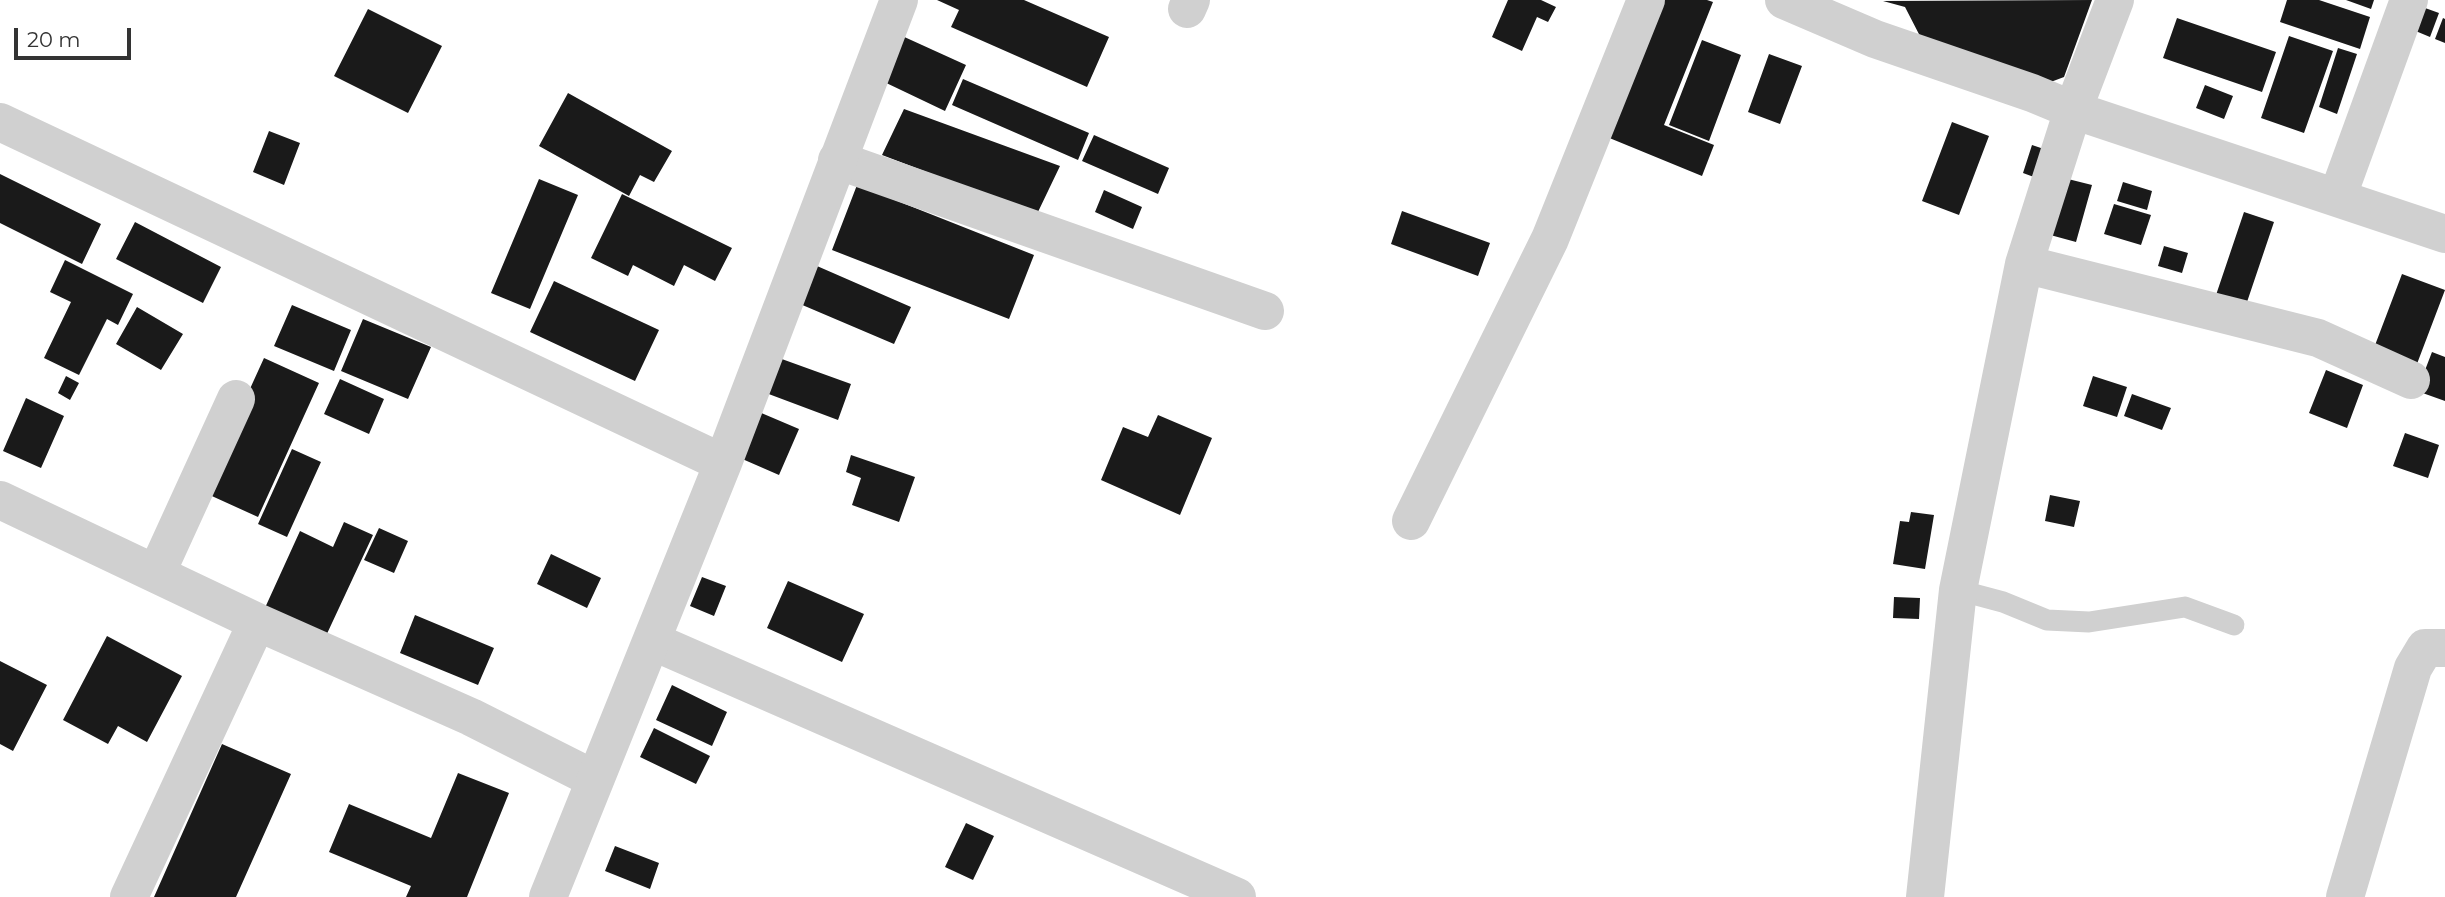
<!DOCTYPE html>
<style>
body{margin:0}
#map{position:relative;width:2445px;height:897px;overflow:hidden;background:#fff;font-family:Montserrat,sans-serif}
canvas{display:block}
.scale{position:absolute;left:14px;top:28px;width:117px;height:32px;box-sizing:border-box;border:4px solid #333;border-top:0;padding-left:9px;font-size:21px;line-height:24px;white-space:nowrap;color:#333;-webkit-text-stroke:5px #fff;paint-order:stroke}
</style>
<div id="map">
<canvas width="2445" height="897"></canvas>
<div class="scale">20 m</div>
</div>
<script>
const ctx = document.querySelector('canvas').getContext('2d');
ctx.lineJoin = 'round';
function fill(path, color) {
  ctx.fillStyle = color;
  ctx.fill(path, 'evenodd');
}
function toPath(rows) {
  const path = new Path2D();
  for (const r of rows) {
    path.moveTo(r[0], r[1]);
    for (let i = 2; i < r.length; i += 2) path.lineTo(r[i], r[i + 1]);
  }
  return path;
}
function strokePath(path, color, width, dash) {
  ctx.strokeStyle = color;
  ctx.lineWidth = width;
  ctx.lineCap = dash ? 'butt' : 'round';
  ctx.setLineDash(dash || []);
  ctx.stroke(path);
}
fill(toPath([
 [937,0,1024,0,1109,37,1087,87,951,27,959,10],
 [1508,0,1541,0,1556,7,1548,22,1537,17,1522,51,1492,37],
 [1661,0,1707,0,1713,2,1664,125,1714,145,1702,176,1607,137],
 [2092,0,2064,77,2040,86,1922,40,1905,7,1883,1],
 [2287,0,2319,0,2370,17,2360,49,2280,22],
 [2346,0,2374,0,2371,9],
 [2414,4,2439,13,2430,37,2406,27],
 [368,9,442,46,408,113,334,76],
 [2177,18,2276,52,2262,92,2163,58],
 [2443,18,2445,19,2445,43,2435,39],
 [900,35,966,65,945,111,880,80],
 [2289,36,2333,51,2304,133,2261,118],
 [1702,40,1741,55,1709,141,1669,125],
 [2338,48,2357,54,2337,114,2319,107],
 [1769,54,1802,66,1780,124,1748,112],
 [963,79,1089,133,1078,160,952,105],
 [2205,85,2233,96,2224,119,2196,108],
 [568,93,672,151,654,182,640,175,629,196,539,146],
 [904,109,1060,166,1037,214,882,155],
 [1952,122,1989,136,1959,215,1922,201],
 [269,131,300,143,284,185,253,172],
 [1094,135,1169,168,1158,194,1082,161],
 [2032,145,2050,151,2042,180,2023,173],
 [0,174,101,224,82,264,0,223],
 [2060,177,2092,185,2076,242,2043,233],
 [539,179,578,195,530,309,491,293],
 [2123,182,2152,191,2147,210,2117,201],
 [857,185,1034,255,1009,319,832,250],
 [1104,190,1142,207,1133,229,1095,212],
 [622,194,732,248,715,281,684,265,674,286,633,265,628,276,591,258],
 [2114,204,2151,215,2141,245,2104,234],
 [1402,211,1490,243,1478,276,1391,244],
 [2244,212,2274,222,2246,305,2216,295],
 [135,222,221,267,203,303,116,259],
 [2164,246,2188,253,2182,273,2158,266],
 [65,260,133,294,118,325,107,319,79,375,44,358,71,302,50,292],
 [817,266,911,307,894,344,800,304],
 [2402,274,2445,290,2412,377,2369,361],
 [554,281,659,330,635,381,530,332],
 [292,305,351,330,334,371,274,346],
 [137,307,183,334,161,370,116,344],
 [363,319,431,347,408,399,341,371],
 [2432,352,2445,357,2445,401,2417,391],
 [264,358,319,383,258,517,203,492],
 [779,358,851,384,838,420,766,393],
 [2326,370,2363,385,2347,428,2309,413],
 [66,376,79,383,70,400,58,393],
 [2093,376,2127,387,2117,417,2083,406],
 [340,379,384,399,369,434,324,414],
 [2132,394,2171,408,2162,430,2124,416],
 [26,398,64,416,41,468,3,451],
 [759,412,799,429,779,475,740,458],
 [1158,415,1212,438,1180,515,1101,480,1123,427,1148,437],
 [2405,433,2439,445,2428,478,2393,466],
 [292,449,321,462,287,537,258,524],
 [851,455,915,477,899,522,852,505,861,478,846,472],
 [2050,495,2080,501,2074,527,2045,521],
 [1911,512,1934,515,1925,569,1893,564,1900,521,1909,522],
 [344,522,373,535,325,638,264,610,300,531,333,547],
 [379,528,408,541,394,573,364,560],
 [551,554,601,578,587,608,537,584],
 [702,577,726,586,714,616,690,606],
 [788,581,864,614,842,662,767,628],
 [1894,597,1920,598,1919,619,1893,618],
 [415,615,494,648,478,685,400,653],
 [107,636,182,676,147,742,118,726,108,744,63,720],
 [0,661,47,685,13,751,0,744],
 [672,685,727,712,712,746,656,720],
 [654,728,710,756,696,784,640,757],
 [222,744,291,774,236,897,154,897],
 [458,773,509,793,467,897,406,897,411,886,329,852,349,804,431,838],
 [966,823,994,836,973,880,945,867],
 [615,846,659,863,650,889,605,871]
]), '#1a1a1a');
strokePath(toPath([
 [1958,590,2003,602,2047,620,2089,622,2185,607,2234,625]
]), '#d0d0d0', 21);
strokePath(toPath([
 [1784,0,1875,39,2032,93,2073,110,2445,234],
 [1187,9,1191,0],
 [837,160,1265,311],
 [2337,198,2409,0],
 [2024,264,2318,338,2411,380],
 [0,500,257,622,471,717,594,779],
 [1411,521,1550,239,1646,0],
 [156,574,236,399],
 [652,641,1237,897],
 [129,897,257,622],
 [1925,897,1958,590,2024,264,2073,110,2115,0],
 [2345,897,2413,668,2425,648,2445,648]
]), '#d0d0d0', 38);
strokePath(toPath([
 [0,122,723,463],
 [548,897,723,463,899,0]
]), '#d0d0d0', 38);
</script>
